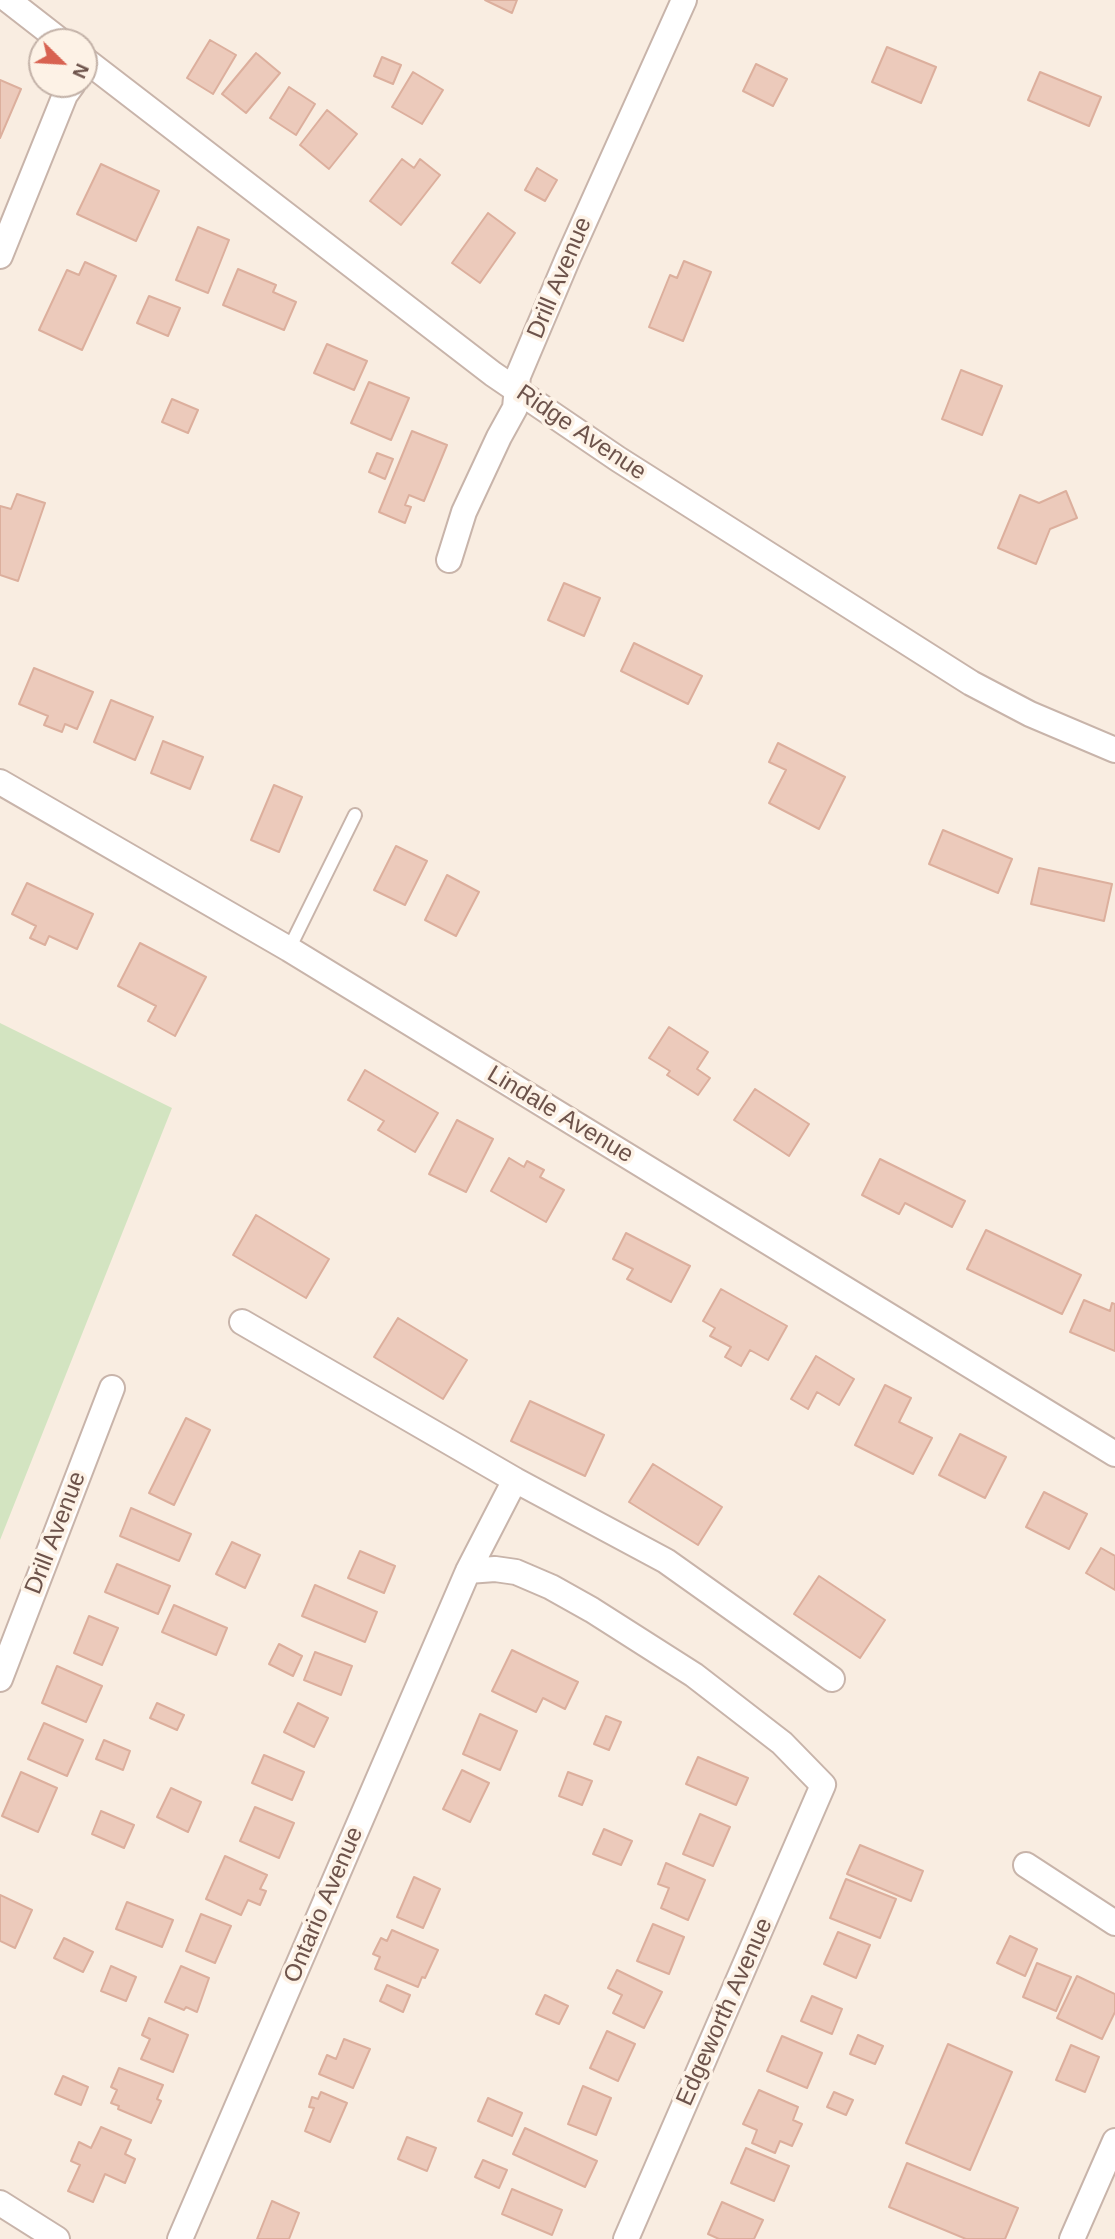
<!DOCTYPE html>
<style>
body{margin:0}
#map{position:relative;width:1115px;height:2239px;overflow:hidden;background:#f9ede1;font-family:Helvetica,sans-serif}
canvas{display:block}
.north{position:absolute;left:28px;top:28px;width:70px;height:70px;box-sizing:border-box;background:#fdf2e6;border:2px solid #c3b2a8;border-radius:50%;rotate:114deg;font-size:19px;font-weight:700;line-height:28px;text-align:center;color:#6d534b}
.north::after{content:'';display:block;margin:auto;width:24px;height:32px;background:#d86251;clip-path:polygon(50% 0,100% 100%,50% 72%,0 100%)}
</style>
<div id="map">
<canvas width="1115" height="2239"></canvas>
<div class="north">N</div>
</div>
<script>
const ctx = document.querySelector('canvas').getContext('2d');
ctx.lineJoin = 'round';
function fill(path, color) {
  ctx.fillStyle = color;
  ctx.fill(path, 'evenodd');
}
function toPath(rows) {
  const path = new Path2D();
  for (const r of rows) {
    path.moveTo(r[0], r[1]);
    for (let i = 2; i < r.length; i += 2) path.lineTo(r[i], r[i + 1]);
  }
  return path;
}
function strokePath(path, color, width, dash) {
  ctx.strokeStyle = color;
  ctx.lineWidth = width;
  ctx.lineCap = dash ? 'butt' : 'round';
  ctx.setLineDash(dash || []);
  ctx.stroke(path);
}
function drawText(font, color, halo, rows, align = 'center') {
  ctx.font = font + ' Helvetica,sans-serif';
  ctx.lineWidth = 7;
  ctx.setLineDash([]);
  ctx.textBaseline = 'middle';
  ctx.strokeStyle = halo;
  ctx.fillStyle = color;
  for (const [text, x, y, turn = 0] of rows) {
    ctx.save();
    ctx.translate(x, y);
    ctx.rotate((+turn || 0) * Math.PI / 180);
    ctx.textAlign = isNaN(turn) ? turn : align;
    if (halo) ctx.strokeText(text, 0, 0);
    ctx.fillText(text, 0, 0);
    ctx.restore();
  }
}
fill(toPath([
 [0,1023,172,1108,0,1540]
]), '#d3e4c1');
const building = toPath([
 [485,0,517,0,512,13,485,0],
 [210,40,236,55,213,94,187,78,210,40],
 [887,47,936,67,921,103,872,82,887,47],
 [256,53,280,73,246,113,222,94,256,53],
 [382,57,401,65,393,84,374,76,382,57],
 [756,64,787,79,773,106,743,91,756,64],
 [413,72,443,90,422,124,392,107,413,72],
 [1040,72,1101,97,1089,126,1028,100,1040,72],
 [0,80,21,89,0,138,0,80],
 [289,87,315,104,296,135,270,118,289,87],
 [327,110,357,134,329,169,300,145,327,110],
 [402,159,414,168,420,159,440,175,401,225,370,201,402,159],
 [101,164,159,191,136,241,77,214,101,164],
 [537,168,557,180,545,201,525,190,537,168],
 [488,213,515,233,480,283,452,263,488,213],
 [198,227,229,240,208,293,176,280,198,227],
 [684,261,711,272,683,341,649,327,670,275,677,278,684,261],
 [85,262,116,276,82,350,39,330,67,270,79,275,85,262],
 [238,269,276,285,273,292,296,302,284,330,223,305,238,269],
 [149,296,180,308,168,336,137,323,149,296],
 [327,344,367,361,354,390,314,373,327,344],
 [961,370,1002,386,982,435,942,419,961,370],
 [369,382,409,398,391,440,351,423,369,382],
 [172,399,198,410,188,433,162,422,172,399],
 [412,431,447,445,424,501,409,495,405,505,411,507,405,523,379,512,412,431],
 [377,453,393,459,385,479,369,472,377,453],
 [1066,491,1077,518,1050,529,1036,564,998,548,1020,495,1039,503,1066,491],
 [17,494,45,503,18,581,0,575,0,506,11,509,17,494],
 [564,583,600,598,584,636,548,620,564,583],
 [634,643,702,676,688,704,621,671,634,643],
 [34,668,93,692,77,729,65,724,62,732,44,725,48,716,19,704,34,668],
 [111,700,153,717,135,760,94,742,111,700],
 [163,741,203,757,190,789,151,773,163,741],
 [778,743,845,777,819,829,769,803,786,770,769,762,778,743],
 [274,785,302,797,279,852,251,840,274,785],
 [943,830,1012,859,998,893,929,864,943,830],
 [396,846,427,861,405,905,374,890,396,846],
 [1039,868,1112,884,1104,921,1031,904,1039,868],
 [447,875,479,892,456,936,425,920,447,875],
 [27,883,93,914,77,949,49,936,45,945,30,938,36,926,12,914,27,883],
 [140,943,206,977,175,1036,148,1021,156,1006,118,986,140,943],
 [669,1027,708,1052,697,1069,710,1078,698,1095,667,1075,670,1071,649,1058,669,1027],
 [365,1070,438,1113,415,1152,378,1130,384,1121,348,1100,365,1070],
 [755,1089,809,1124,789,1156,734,1120,755,1089],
 [457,1120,493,1139,466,1192,429,1174,457,1120],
 [509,1158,524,1167,527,1161,544,1170,540,1177,564,1190,546,1222,491,1191,509,1158],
 [880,1159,965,1201,952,1227,905,1203,899,1214,862,1195,880,1159],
 [256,1215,329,1259,306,1298,233,1255,256,1215],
 [986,1230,1081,1275,1062,1314,967,1269,986,1230],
 [626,1233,690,1266,671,1302,627,1279,633,1269,613,1259,626,1233],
 [721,1289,787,1326,768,1360,750,1350,741,1366,725,1357,731,1347,710,1336,715,1328,703,1321,721,1289],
 [1084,1300,1110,1311,1112,1303,1115,1304,1115,1351,1070,1332,1084,1300],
 [398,1318,467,1360,443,1399,374,1357,398,1318],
 [816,1356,854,1379,839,1405,817,1392,808,1409,791,1399,816,1356],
 [885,1385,911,1398,899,1422,932,1438,913,1474,855,1445,885,1385],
 [530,1401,604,1435,585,1476,511,1441,530,1401],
 [186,1418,210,1430,174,1505,149,1493,186,1418],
 [960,1434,1006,1457,985,1498,939,1475,960,1434],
 [653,1464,722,1507,698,1545,629,1502,653,1464],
 [1044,1492,1087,1514,1069,1549,1026,1527,1044,1492],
 [131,1508,191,1534,179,1561,120,1536,131,1508],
 [232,1542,260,1555,245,1588,216,1574,232,1542],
 [1101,1548,1115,1556,1115,1590,1086,1573,1101,1548],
 [360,1551,395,1566,384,1593,348,1578,360,1551],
 [117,1564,170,1586,158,1614,105,1592,117,1564],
 [819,1576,885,1620,860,1658,794,1614,819,1576],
 [315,1585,377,1612,365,1642,302,1616,315,1585],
 [174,1605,227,1628,216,1655,162,1632,174,1605],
 [89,1616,118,1628,102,1665,74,1653,89,1616],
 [279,1644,302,1656,293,1676,269,1664,279,1644],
 [512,1650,578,1682,565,1709,543,1698,536,1712,492,1691,512,1650],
 [315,1652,352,1666,341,1695,304,1680,315,1652],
 [57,1666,102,1686,86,1722,42,1703,57,1666],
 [157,1703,184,1715,177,1730,150,1718,157,1703],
 [298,1703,328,1718,314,1747,284,1732,298,1703],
 [480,1714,517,1731,500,1770,463,1754,480,1714],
 [606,1716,621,1722,609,1750,594,1744,606,1716],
 [44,1723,83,1740,67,1776,28,1759,44,1723],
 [104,1740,130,1751,123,1770,96,1759,104,1740],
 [264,1755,304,1772,292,1800,252,1783,264,1755],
 [698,1757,748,1778,736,1805,686,1784,698,1757],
 [462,1770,489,1783,470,1822,443,1809,462,1770],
 [21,1772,57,1788,38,1832,2,1816,21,1772],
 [568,1772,592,1781,582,1805,559,1796,568,1772],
 [171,1788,201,1802,188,1832,157,1817,171,1788],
 [255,1807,294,1823,279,1858,240,1841,255,1807],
 [101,1811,134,1825,124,1848,92,1834,101,1811],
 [700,1814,730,1827,713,1866,683,1854,700,1814],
 [604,1829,632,1841,621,1865,593,1854,604,1829],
 [860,1845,923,1871,911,1901,847,1874,860,1845],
 [225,1856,267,1875,260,1889,266,1891,260,1905,248,1900,241,1915,206,1899,225,1856],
 [666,1863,705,1880,688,1920,661,1908,669,1888,658,1884,666,1863],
 [414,1877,440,1889,423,1928,397,1917,414,1877],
 [846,1879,896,1899,880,1938,830,1918,846,1879],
 [0,1895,32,1910,15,1948,0,1941,0,1895],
 [127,1902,173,1920,162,1947,116,1929,127,1902],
 [201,1914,231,1926,215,1963,186,1951,201,1914],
 [653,1924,684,1937,669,1974,637,1961,653,1924],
 [392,1930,438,1950,425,1978,422,1977,418,1987,375,1969,380,1957,373,1954,381,1938,387,1941,392,1930],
 [838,1932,870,1945,856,1978,824,1964,838,1932],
 [1010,1936,1037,1949,1025,1976,997,1963,1010,1936],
 [64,1938,93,1952,83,1972,54,1958,64,1938],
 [1037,1963,1071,1977,1056,2011,1023,1997,1037,1963],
 [111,1966,136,1977,126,2001,101,1991,111,1966],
 [181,1966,209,1978,197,2012,186,2007,184,2010,165,2002,181,1966],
 [617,1970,662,1992,644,2028,613,2013,622,1995,608,1988,617,1970],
 [1077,1976,1115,1994,1115,2012,1102,2039,1057,2018,1077,1976],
 [387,1985,410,1995,403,2012,380,2001,387,1985],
 [545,1995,568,2006,559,2024,536,2014,545,1995],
 [812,1996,842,2009,832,2034,801,2021,812,1996],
 [149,2018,188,2035,173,2072,141,2059,150,2039,142,2035,149,2018],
 [607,2031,635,2044,618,2081,590,2068,607,2031],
 [858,2035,883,2046,875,2064,850,2054,858,2035],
 [782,2036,822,2053,807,2088,767,2071,782,2036],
 [344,2039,370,2049,353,2088,319,2074,327,2055,336,2059,344,2039],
 [948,2044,1012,2072,970,2170,906,2143,948,2044],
 [1071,2045,1099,2057,1085,2092,1056,2080,1071,2045],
 [119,2068,163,2085,157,2099,161,2101,151,2123,118,2109,119,2106,111,2103,117,2090,111,2087,119,2068],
 [63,2076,88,2087,81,2105,55,2094,63,2076],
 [583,2086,611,2098,596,2135,568,2124,583,2086],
 [759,2090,798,2107,793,2120,802,2124,792,2146,780,2141,775,2153,752,2143,757,2130,743,2124,759,2090],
 [321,2092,347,2103,330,2142,305,2131,314,2108,309,2107,312,2097,318,2099,321,2092],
 [834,2092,853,2100,846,2115,827,2107,834,2092],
 [488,2098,522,2113,512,2136,478,2121,488,2098],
 [101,2127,131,2140,125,2154,135,2159,125,2183,105,2174,93,2202,68,2191,80,2165,71,2161,79,2142,91,2148,101,2127],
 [525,2128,597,2161,585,2187,513,2154,525,2128],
 [407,2137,436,2148,427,2171,398,2159,407,2137],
 [746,2148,789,2166,774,2201,731,2183,746,2148],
 [483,2160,507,2170,499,2188,475,2177,483,2160],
 [907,2163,1018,2208,1005,2239,966,2239,889,2207,907,2163],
 [512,2189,562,2210,552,2235,502,2214,512,2189],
 [272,2201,299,2213,289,2239,257,2239,272,2201],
 [722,2202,763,2220,754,2239,719,2239,708,2234,722,2202]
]);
fill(building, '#eccabb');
strokePath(building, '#dcaf9d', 2);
const lane = toPath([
 [289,949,355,815]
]);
const street = toPath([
 [8,0,62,42],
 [84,59,493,374,618,459,971,683,1030,714,1115,750],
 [0,256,65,95,73,84],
 [449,560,464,512,499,437,515,408,518,376,568,258,684,0],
 [0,782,289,949,1115,1454],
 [242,1322,515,1480],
 [468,1571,495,1569,516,1572,551,1587,592,1610,694,1675,782,1743,823,1785,626,2239],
 [0,1679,112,1388],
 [1026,1865,1115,1923],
 [0,2203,57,2239],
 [180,2239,468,1571,515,1480,666,1561,832,1679],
 [1072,2239,1115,2141]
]);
strokePath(lane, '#c8b4aa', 16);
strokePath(street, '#c8b4aa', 28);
strokePath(lane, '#fff', 12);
strokePath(street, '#fff', 24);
drawText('24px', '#6d534b', '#fdf2e6', [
 ["Drill Avenue",560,278,-67],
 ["Ridge Avenue",581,433,34],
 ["Lindale Avenue",560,1115,31],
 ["Drill Avenue",56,1533,-69],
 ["Ontario Avenue",324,1905,-67],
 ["Edgeworth Avenue",725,2012,-66]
]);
</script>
